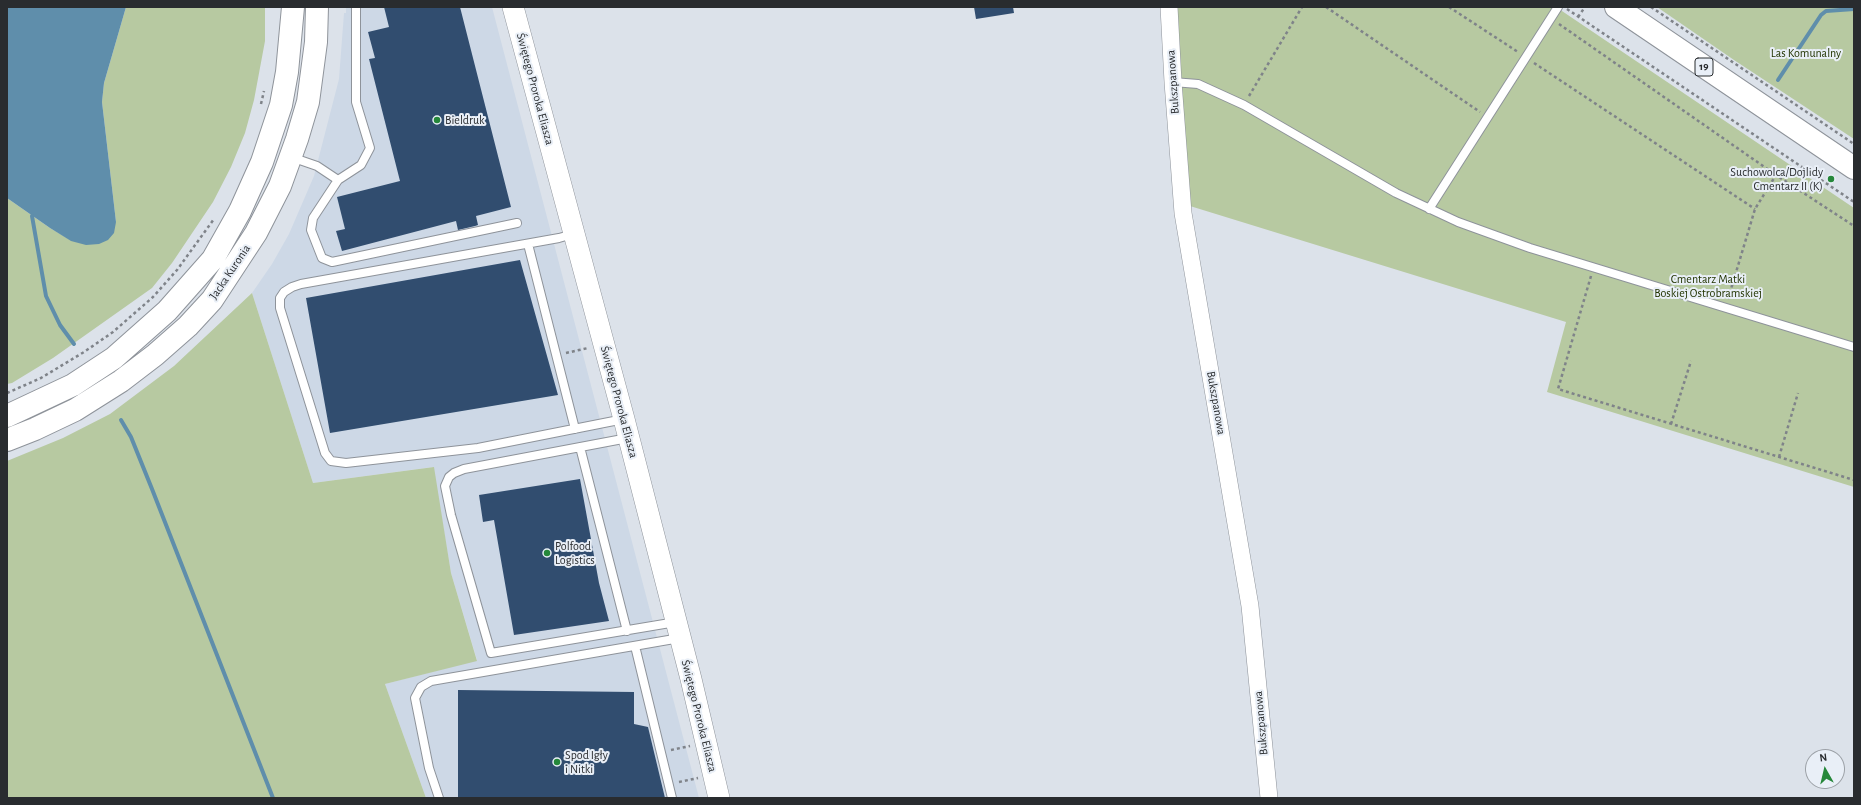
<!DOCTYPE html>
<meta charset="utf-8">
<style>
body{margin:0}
#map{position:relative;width:1861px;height:805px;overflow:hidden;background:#dce2ea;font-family:"Alegreya Sans",sans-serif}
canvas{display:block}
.frame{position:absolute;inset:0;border:8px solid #292c2f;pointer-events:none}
.north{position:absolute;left:1805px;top:749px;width:40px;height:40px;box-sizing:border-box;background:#e9eff7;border:1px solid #9ca1a7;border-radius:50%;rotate:352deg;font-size:11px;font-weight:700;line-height:16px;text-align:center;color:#292c2f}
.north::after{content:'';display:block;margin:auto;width:14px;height:18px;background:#25873a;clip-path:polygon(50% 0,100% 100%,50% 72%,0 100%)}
</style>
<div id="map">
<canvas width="1861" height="805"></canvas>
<div class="frame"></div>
<div class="north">N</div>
</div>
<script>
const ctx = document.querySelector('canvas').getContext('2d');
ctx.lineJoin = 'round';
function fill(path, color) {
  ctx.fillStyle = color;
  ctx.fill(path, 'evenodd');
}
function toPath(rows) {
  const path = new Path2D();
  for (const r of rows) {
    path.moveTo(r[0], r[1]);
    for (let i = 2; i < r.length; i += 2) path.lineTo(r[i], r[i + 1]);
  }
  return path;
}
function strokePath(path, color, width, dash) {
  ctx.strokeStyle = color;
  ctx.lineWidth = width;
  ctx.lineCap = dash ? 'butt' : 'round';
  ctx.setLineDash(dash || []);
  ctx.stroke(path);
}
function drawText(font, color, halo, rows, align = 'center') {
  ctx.font = font + ' "Alegreya Sans",sans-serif';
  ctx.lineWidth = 4;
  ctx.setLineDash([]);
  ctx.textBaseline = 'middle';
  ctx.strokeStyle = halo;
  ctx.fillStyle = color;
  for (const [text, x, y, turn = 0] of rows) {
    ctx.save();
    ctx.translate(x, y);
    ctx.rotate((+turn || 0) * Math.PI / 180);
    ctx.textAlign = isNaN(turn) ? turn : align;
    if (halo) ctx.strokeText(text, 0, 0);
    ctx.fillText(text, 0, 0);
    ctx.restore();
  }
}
fill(toPath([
 [346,7,492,7,699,798,426,798,385,684,477,660,451,573,433,467,313,483,252,293,272,264,289,234,314,176,339,79,344,13,346,13]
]), '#cdd8e6');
fill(toPath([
 [126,7,265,7,265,41,254,100,245,133,231,167,213,202,172,263,152,288,53,358,12,383,7,384,7,198,50,228,72,241,116,222,102,102,104,83],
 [1176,7,1556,7,1854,208,1854,487,1547,392,1566,322,1190,206],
 [1657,7,1854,7,1854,139,1734,60],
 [252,293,313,483,434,467,451,573,477,661,385,684,426,798,7,798,7,461,63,438,110,414,174,366]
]), '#b7c9a1');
fill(toPath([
 [7,7,126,7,104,83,102,102,116,222,114,233,108,240,99,244,86,245,71,241,50,228,7,198]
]), '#5f8eab');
strokePath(toPath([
 [1778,80,1821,15,1826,11,1854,9],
 [32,216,46,296,60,325,74,344],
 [121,420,131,437,152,489,273,798]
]), '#5f8eab', 4);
fill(toPath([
 [384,7,460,7,511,207,476,216,478,225,475,226,458,230,456,221,342,251,336,231,345,229,337,197,400,181,369,59,375,58,368,32,389,27],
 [974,7,1013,7,1014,13,976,19],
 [520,260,558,395,330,433,306,298],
 [580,479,599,583,609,621,514,635,494,520,483,522,479,495],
 [458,690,634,692,634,724,648,727,665,798,458,798]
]), '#314d6f');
const service = toPath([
 [356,7,356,102,370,148,361,165,338,180,313,218,311,230,322,258,332,262,517,223],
 [1173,82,1198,84,1244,105,1396,193,1458,222,1530,248,1854,347],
 [291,157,317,166,338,180],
 [1429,209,1558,7],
 [573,234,559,238,301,284,292,287,284,292,280,298,280,308,325,453,331,461,346,463,478,448,624,419],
 [528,244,575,429],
 [628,438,464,469,454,473,449,477,445,486,451,515,491,653,676,622],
 [580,447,627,631],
 [635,646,672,798],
 [439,798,429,768,415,698,421,687,431,681,680,638]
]);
const minor = toPath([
 [1169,7,1173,82,1183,213,1250,606,1269,798]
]);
const tertiary = toPath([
 [513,7,624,419,691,679,719,798]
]);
const secondary = toPath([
 [7,416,73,385,114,358,167,311,213,259,240,211,262,162,281,105,287,72,293,7],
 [7,440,35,429,75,410,121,381,155,355,188,326,212,300,256,233,280,186,297,139,308,102,316,42,317,7]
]);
const trunk = toPath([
 [1616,7,1854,168]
]);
strokePath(service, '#8e939a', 10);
strokePath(minor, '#8e939a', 18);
strokePath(tertiary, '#8e939a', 22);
strokePath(secondary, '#8e939a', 24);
strokePath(trunk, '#8e939a', 24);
strokePath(toPath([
 [1326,7,1480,112],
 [1449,7,1518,52],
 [1651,7,1854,144],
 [1567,9,1854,202],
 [1578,17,1585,7],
 [1559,24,1776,175],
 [1534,63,1755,209],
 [1249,96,1302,7],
 [261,104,264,91],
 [1591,276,1558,389,1854,480],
 [1728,299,1755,209,1776,175,1854,226],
 [566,353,588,348],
 [7,393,41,378,84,352,113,332,153,297,177,270,214,219],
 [1671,424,1691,361],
 [1779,457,1798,393],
 [671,750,690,746],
 [679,782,698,778]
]), '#7f8389', 2.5, [3, 3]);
strokePath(service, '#fff', 8);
strokePath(minor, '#fff', 17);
strokePath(tertiary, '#fff', 21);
strokePath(secondary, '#fff', 22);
strokePath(trunk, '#fff', 22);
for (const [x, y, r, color] of [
 [437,120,4,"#25873a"],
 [1831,179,4,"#25873a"],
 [547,553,4,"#25873a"],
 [557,762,4,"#25873a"]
]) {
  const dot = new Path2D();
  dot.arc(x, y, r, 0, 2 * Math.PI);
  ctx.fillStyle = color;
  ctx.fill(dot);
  strokePath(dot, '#e9eff7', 1.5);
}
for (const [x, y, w] of [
 [1704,67,18]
]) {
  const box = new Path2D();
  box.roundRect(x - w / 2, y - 9, w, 18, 3);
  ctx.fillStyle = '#e9eff7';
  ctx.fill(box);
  strokePath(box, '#292c2f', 1);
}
drawText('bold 11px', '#292c2f', null, [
 ["19",1704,67]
]);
drawText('12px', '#223400', '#e9eff7', [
 ["Las Komunalny",1806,53],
 ["Cmentarz Matki",1708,279],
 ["Boskiej Ostrobramskiej",1708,293]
]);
drawText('12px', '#292c2f', '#e9eff7', [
 ["Bukszpanowa",1173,82,-94],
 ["Świętego Proroka Eliasza",535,89,75],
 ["Jacka Kuronia",230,272,-56],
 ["Świętego Proroka Eliasza",619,402,75],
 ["Bukszpanowa",1216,403,80],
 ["Świętego Proroka Eliasza",699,716,76],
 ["Bukszpanowa",1261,723,-95]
]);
drawText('12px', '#292c2f', '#e9eff7', [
 ["Bieldruk",445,120],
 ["Suchowolca/Dojlidy",1823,172,"right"],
 ["Cmentarz II (K)",1823,186,"right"],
 ["Polfood",555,546],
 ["Logistics",555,560],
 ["Spod Igły",565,755],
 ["i Nitki",565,769]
], 'left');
</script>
